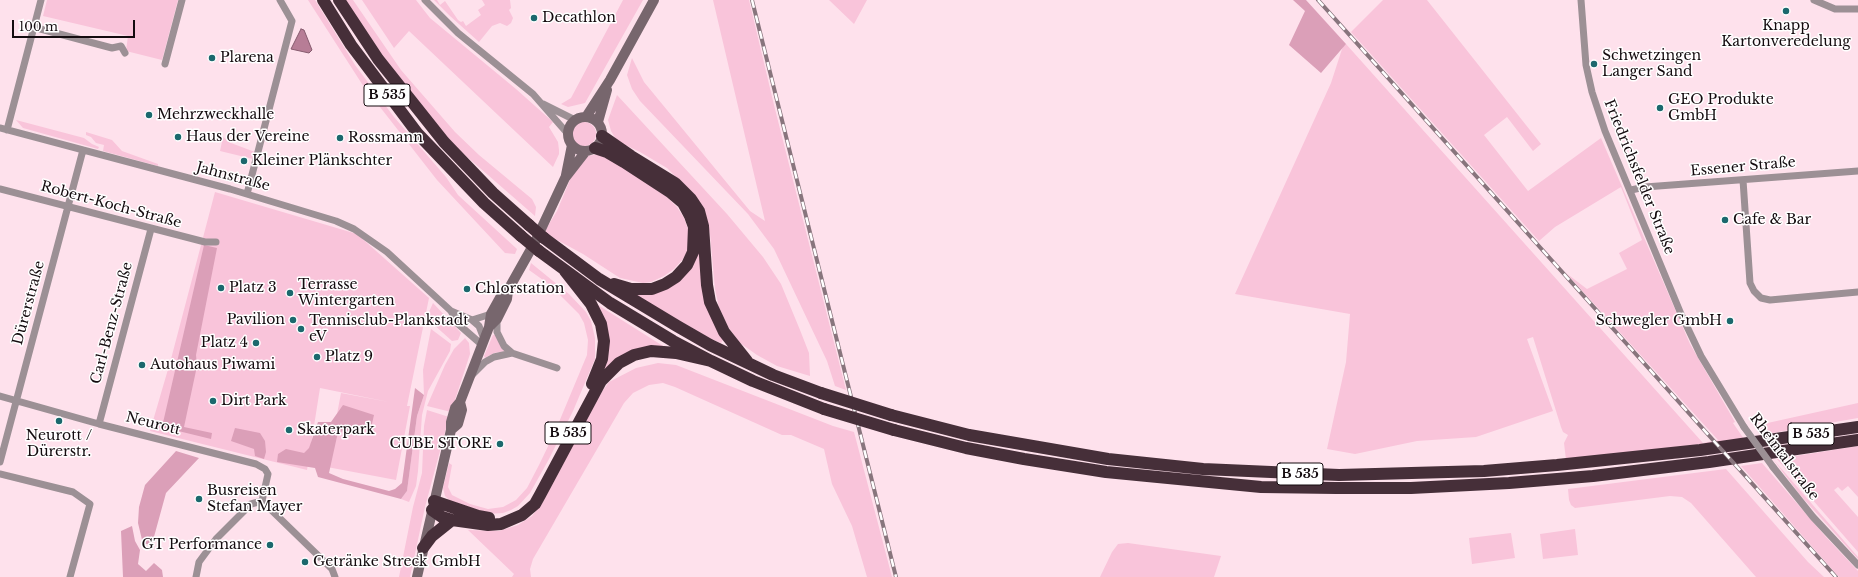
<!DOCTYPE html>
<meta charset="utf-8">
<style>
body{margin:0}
#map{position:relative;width:1858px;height:577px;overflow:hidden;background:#fee1ec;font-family:"Libre Baskerville",serif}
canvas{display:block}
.scale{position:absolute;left:12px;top:20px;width:123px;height:18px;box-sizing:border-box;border:2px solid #140b0f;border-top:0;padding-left:5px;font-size:12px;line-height:14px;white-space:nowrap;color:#140b0f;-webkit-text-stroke:3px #fff;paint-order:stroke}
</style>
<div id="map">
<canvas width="1858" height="577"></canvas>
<div class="scale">100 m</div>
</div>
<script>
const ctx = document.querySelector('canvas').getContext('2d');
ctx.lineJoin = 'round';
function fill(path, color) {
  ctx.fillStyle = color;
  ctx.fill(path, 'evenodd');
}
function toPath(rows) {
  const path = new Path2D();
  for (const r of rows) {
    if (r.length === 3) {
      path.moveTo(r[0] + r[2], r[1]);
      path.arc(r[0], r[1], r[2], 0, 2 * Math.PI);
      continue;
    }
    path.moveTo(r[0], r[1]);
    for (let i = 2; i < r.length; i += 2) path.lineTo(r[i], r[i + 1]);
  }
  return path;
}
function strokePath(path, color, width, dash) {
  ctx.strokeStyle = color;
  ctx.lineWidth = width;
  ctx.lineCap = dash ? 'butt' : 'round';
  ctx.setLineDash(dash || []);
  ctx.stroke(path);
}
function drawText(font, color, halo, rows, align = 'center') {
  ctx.font = font + ' "Libre Baskerville",serif';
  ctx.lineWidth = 3;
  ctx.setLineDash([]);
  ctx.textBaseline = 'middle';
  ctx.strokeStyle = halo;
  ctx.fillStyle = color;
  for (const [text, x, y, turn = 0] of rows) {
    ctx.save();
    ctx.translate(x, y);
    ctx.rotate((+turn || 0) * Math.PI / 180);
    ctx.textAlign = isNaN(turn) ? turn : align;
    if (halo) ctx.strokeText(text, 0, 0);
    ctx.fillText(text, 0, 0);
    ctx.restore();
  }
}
fill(toPath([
 [47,0,178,0,162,60,126,51,128,36,43,16],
 [308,0,315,0,355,65,394,117,446,177,458,195,517,249,515,254,505,253,437,180,362,84],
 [344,0,353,0,401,70,455,132,479,155,532,199,536,207,535,216,442,135,402,86],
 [362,0,416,0,430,18,516,89,553,122,549,127,558,142,559,150,559,154,553,167,409,31,394,48],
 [434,0,437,0,440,5,445,1,458,20,461,22,463,21,466,26,481,15,478,10,485,5,482,0,510,0,511,8,509,10,513,18,511,23,507,26,500,23,492,26,479,42,450,16],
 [623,0,643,0,585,103,568,107,561,104,571,98],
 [713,0,749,0,774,105,846,390,835,386,827,361,774,249,748,214,640,101,632,89,627,75,632,58,644,82,750,211,765,221],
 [829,0,867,0,854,24],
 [1383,0,1427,0,1541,144,1533,151,1507,117,1484,135,1528,191,1601,138,1690,344,1735,422,1733,423,1744,439,1566,460,1564,443,1568,435,1563,432,1561,427,1533,337,1527,339,1553,411,1476,437,1417,441,1355,454,1327,449,1346,362,1350,314,1235,294,1331,83,1343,46,1346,44,1703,443,1718,440,1566,273,1587,289,1627,269,1619,253,1642,240,1621,187,1555,227,1539,241,1351,32],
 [617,95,727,214,763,257,781,284,800,330,809,353,810,376,777,366,757,355,740,343,728,327,719,308,715,289,710,234,704,213,682,183,667,168,640,152,617,141,611,131,608,120],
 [16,120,84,138,92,144,99,147,98,149,23,128],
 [584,134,12],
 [86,132,112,140,122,151,158,164,158,166,103,151,104,145,96,143,91,137,86,135],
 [223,137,231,143,255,152,253,159,220,151],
 [600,154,606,155,665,195,677,207,684,218,688,229,688,250,683,259,674,269,664,276,651,282,643,283,620,278,583,254,546,234,546,229,557,211,572,175,587,156],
 [215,192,357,234,429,298,407,406,410,406,396,480,327,467,341,393,389,402,320,388,307,470,150,431,171,359],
 [691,207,723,340,721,343,711,339,633,294,688,269],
 [531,263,569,294,586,312,591,321,595,338,595,359,573,411,549,459,530,493,518,506,511,510,503,513,488,514,450,501,445,496,443,488,449,463,452,465,448,487,452,495,470,504,488,509,503,507,516,500,527,488,539,465,554,434,587,355,588,340,584,323,579,314,550,285,529,270],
 [433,303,461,333,458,340,452,341,432,323,429,312],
 [598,305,663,346,664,347,604,371],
 [431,329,451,344,450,351,428,391,422,415,418,471,416,486,409,502,401,499,407,491,417,416,424,395,423,370],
 [493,335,495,335,506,351,494,353,485,358,484,356],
 [465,338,469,343,470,354,451,412,427,406,445,365,454,349],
 [658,363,676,365,833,426,854,432,892,577,867,577,852,526,832,484,824,449,791,435,782,435,675,387,663,383,649,385,633,393,624,403,533,559,530,569,531,577,512,577,514,574,468,530,499,531,518,525,532,516,544,500,596,400,609,382,636,368],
 [1858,403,1858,418,1761,435,1754,426],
 [427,410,449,417,425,507,410,577,399,577,413,507,422,473,424,426],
 [1858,446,1858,497,1848,486,1842,491,1838,487,1834,490,1858,517,1858,552,1777,459],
 [1773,459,1858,557,1858,559,1800,495],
 [1762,463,1826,537,1858,571,1858,577,1839,577,1741,466],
 [1726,469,1808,562,1824,577,1756,577,1691,503,1682,497,1670,496,1575,508,1571,505,1569,500,1568,489],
 [1575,529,1578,555,1543,559,1540,534],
 [1511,533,1515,558,1472,564,1469,538],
 [1128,543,1221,556,1214,577,1100,577,1112,552,1118,544]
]), '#f9c4da');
fill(toPath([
 [1293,0,1306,0,1346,44,1321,73,1289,45,1305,11],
 [204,245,217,248,196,355,197,366,184,427,212,433,211,439,162,427],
 [415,388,424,395,417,416,407,491,401,499,318,477,315,468,277,462,278,454,286,449,304,453,309,448,318,422,331,422,343,405,374,415,371,428,338,432,329,473,343,479,389,491,395,489,402,483],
 [235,428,260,433,265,441,266,452,264,459,255,456,254,449,231,441],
 [176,451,199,458,166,493,152,544,143,544,138,523,139,507,145,485],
 [132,526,135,541,140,550,138,564,146,571,154,563,162,570,163,577,123,577,121,531]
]), '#db9fb8');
const water = toPath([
 [301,29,304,30,312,50,309,53,291,49,301,29]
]);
fill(water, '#b77d96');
strokePath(water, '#865b6e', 1);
strokePath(toPath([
 [425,0,458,33,533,94,568,134],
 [1581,0,1586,65,1592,92,1605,131,1681,314,1701,356,1744,427],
 [1814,0,1835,9,1858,9],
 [33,27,112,48,121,46,125,53],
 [165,64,182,0],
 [543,104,575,120],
 [0,128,230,189,336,221,354,229,387,252,451,311,457,323,481,344],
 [7,130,41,0],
 [1743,180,1750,283,1754,291,1761,298,1770,300,1858,292],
 [0,189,205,242,216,242],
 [1631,190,1645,187,1858,171],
 [247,194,292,21,280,0],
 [451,311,472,320,479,326,484,339],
 [497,319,497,332,504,346,512,353],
 [472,320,491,314],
 [472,375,485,362,494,357,512,353,557,368],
 [0,396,99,424,256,464,265,469,268,474,262,501],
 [99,424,151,229],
 [0,462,83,150],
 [1773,467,1813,517,1858,565],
 [0,474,73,492,90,504,70,577],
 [196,577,199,562,216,539,251,504,262,501,332,569,335,577]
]), '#9c9095', 7);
strokePath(toPath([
 [585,134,17],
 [586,117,610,80,654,0],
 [598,122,607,90],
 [566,175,572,145],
 [489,327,497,319,507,299,508,291],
 [451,430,458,424,462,410,460,402],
 [417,577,451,430,451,422,455,408,460,402,489,327,491,314,501,296,508,290,535,242,565,178,586,151]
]), '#77666d', 10);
strokePath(toPath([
 [323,0,351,45,418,134,484,203,521,236],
 [339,0,378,59,444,142,493,193,529,225],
 [602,136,631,156,675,183,691,199,699,211,703,226,707,285,710,302,724,332,747,361],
 [595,148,607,152,624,162,670,192,683,203,690,216,694,227,693,252,687,265,676,277,665,284,652,289,631,289,614,284],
 [544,238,599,279,677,326,710,345,773,375,821,393],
 [539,251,610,303,673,341,711,361,753,381,824,409],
 [565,271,591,304,601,324,604,341,602,359,592,384],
 [891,415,969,435,1108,459,1203,469,1339,475,1484,471,1557,465,1700,450,1858,427],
 [894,430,966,448,1024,459,1106,472,1261,487,1336,488,1411,488,1509,483,1593,476,1709,462,1858,440],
 [434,501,478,516,489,518],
 [432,510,442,517,452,520,488,525,501,524,522,515,535,504,540,495,601,381,619,363,634,355,651,351,676,353,711,361],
 [423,548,432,536,452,520]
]), '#462f39', 12);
const rail = toPath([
 [752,0,896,577],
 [1318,0,1836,577]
]);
strokePath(rail, '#88757d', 4);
strokePath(rail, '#fff', 2.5, [8]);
strokePath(toPath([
 [1744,427,1773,467]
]), '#9c9095', 7);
strokePath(toPath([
 [529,225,544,238],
 [521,236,539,251],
 [821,393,891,415],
 [824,409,894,430]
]), '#462f39', 12);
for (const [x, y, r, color] of [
 [1786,11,4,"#1b686d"],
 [534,18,4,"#1b686d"],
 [212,58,4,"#1b686d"],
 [1594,64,4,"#1b686d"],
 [1660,108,4,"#1b686d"],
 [149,115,4,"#1b686d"],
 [178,137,4,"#1b686d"],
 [340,138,4,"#1b686d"],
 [244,161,4,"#1b686d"],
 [1725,220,4,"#1b686d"],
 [221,288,4,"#1b686d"],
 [467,289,4,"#1b686d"],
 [290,293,4,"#1b686d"],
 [293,320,4,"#1b686d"],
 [1730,321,4,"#1b686d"],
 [301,329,4,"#1b686d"],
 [256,343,4,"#1b686d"],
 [317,357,4,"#1b686d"],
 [142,365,4,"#1b686d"],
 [213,401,4,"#1b686d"],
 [59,421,4,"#1b686d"],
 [289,430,4,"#1b686d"],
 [500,444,4,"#1b686d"],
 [199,499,4,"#1b686d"],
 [270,545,4,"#1b686d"],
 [305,562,4,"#1b686d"]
]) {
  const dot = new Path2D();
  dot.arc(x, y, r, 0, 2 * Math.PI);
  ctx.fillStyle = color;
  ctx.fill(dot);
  strokePath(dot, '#fff', 1.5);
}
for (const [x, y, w] of [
 [387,95,46],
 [568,433,46],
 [1811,434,46],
 [1300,474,46]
]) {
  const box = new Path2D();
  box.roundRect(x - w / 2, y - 11, w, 22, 3);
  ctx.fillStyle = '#fff';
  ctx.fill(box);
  strokePath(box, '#140b0f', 1);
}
drawText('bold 13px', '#140b0f', null, [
 ["B 535",387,95],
 ["B 535",568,433],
 ["B 535",1811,434],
 ["B 535",1300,474]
]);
drawText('14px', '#140b0f', '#fff', [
 ["Decathlon",542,18],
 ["Knapp",1786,26,"center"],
 ["Kartonveredelung",1786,42,"center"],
 ["Schwetzingen",1602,56],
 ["Langer Sand",1602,72],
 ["Plarena",220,58],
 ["GEO Produkte",1668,100],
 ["GmbH",1668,116],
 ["Mehrzweckhalle",157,115],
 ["Haus der Vereine",186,137],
 ["Rossmann",348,138],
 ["Kleiner Plänkschter",252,161],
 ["Cafe & Bar",1733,220],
 ["Terrasse",298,285],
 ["Wintergarten",298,301],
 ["Platz 3",229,288],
 ["Chlorstation",475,289],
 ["Pavilion",285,320,"right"],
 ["Tennisclub-Plankstadt",309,321],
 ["eV",309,337],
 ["Schwegler GmbH",1722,321,"right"],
 ["Platz 4",248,343,"right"],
 ["Platz 9",325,357],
 ["Autohaus Piwami",150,365],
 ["Dirt Park",221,401],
 ["Skaterpark",297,430],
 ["Neurott /",59,436,"center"],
 ["Dürerstr.",59,452,"center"],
 ["CUBE STORE",492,444,"right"],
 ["Busreisen",207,491],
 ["Stefan Mayer",207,507],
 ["GT Performance",262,545,"right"],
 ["Getränke Streck GmbH",313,562]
], 'left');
drawText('14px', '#140b0f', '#fff', [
 ["Essener Straße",1743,167,-5],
 ["Jahnstraße",233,177,15],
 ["Friedrichsfelder Straße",1639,177,68],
 ["Robert-Koch-Straße",111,205,15],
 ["Dürerstraße",29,303,-75],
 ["Carl-Benz-Straße",112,323,-75],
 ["Neurott",153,424,14],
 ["Rheintalstraße",1784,457,53]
]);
</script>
